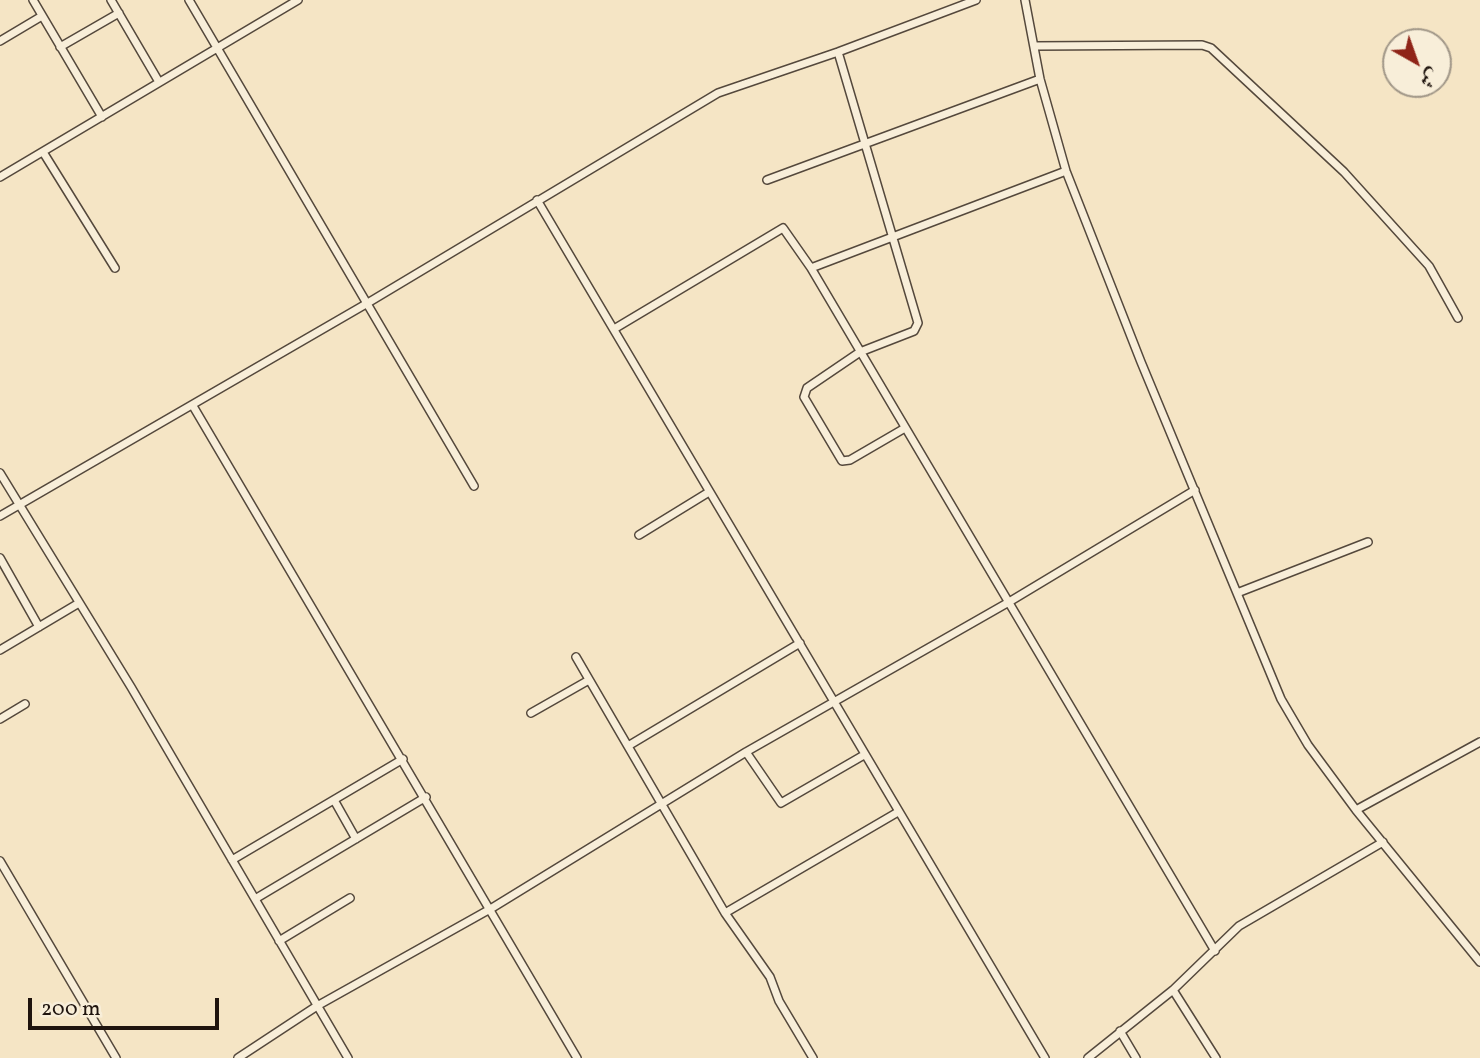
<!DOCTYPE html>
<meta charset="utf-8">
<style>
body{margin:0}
#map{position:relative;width:1480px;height:1058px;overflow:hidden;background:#f5e5c5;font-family:Vollkorn,Amiri,serif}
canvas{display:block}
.north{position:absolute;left:1382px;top:28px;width:70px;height:70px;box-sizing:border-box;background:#f8eed9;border:2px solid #a19788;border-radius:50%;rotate:140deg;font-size:19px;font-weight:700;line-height:28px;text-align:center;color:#1f140e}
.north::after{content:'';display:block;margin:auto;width:24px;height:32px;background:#8f2418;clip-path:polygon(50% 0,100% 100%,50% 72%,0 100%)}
.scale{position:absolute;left:28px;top:998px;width:191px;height:32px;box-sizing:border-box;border:4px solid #1f140e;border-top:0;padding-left:9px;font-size:21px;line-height:24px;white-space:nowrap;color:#1f140e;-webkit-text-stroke:5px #f8eed9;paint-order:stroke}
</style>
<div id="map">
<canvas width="1480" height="1058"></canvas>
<div class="north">ش</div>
<div class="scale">200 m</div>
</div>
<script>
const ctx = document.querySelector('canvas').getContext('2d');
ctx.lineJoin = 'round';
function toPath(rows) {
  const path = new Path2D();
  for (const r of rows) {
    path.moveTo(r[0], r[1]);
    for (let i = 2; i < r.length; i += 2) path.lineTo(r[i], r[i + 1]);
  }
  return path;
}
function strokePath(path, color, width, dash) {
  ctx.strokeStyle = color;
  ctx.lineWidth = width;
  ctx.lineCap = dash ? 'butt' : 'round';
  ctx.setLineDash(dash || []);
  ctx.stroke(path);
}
const street = toPath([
 [33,0,102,117],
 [111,0,159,82],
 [189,0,474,486],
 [1025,0,1040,79,1066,171,1141,362,1281,699,1308,745,1356,810,1480,962],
 [0,41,42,16],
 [1034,46,1202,45,1211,48,1344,172,1429,266,1458,318],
 [60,47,119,13],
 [838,52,918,323,914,331,860,352,807,388,804,397,842,461,850,460,905,428],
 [43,152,115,268],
 [1066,171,811,268,1215,951],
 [0,177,298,0],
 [767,180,1040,79],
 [537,200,1045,1058],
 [614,329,783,228,811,268],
 [193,406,577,1058],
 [0,473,131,687,348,1058],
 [0,516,366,304,718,93,838,52,976,0],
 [639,535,709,492],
 [0,558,39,627],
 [1237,593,1368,542],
 [0,650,79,603],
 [576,657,725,913,770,977,779,1001,813,1058],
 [531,713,589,680],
 [0,719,25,704],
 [628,746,800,643],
 [746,752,781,803,864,755],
 [334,800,356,839],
 [1356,810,1480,742],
 [232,860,403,759],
 [0,861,116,1058],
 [255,899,426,797],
 [725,913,898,812],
 [279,941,350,898],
 [1173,990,1216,1058],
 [1120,1031,1136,1058],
 [238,1058,317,1006,492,908,746,752,1009,602,1195,490],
 [1088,1058,1173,990,1239,926,1383,842]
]);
strokePath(street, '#54483c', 10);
strokePath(street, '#f8eed9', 7);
</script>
